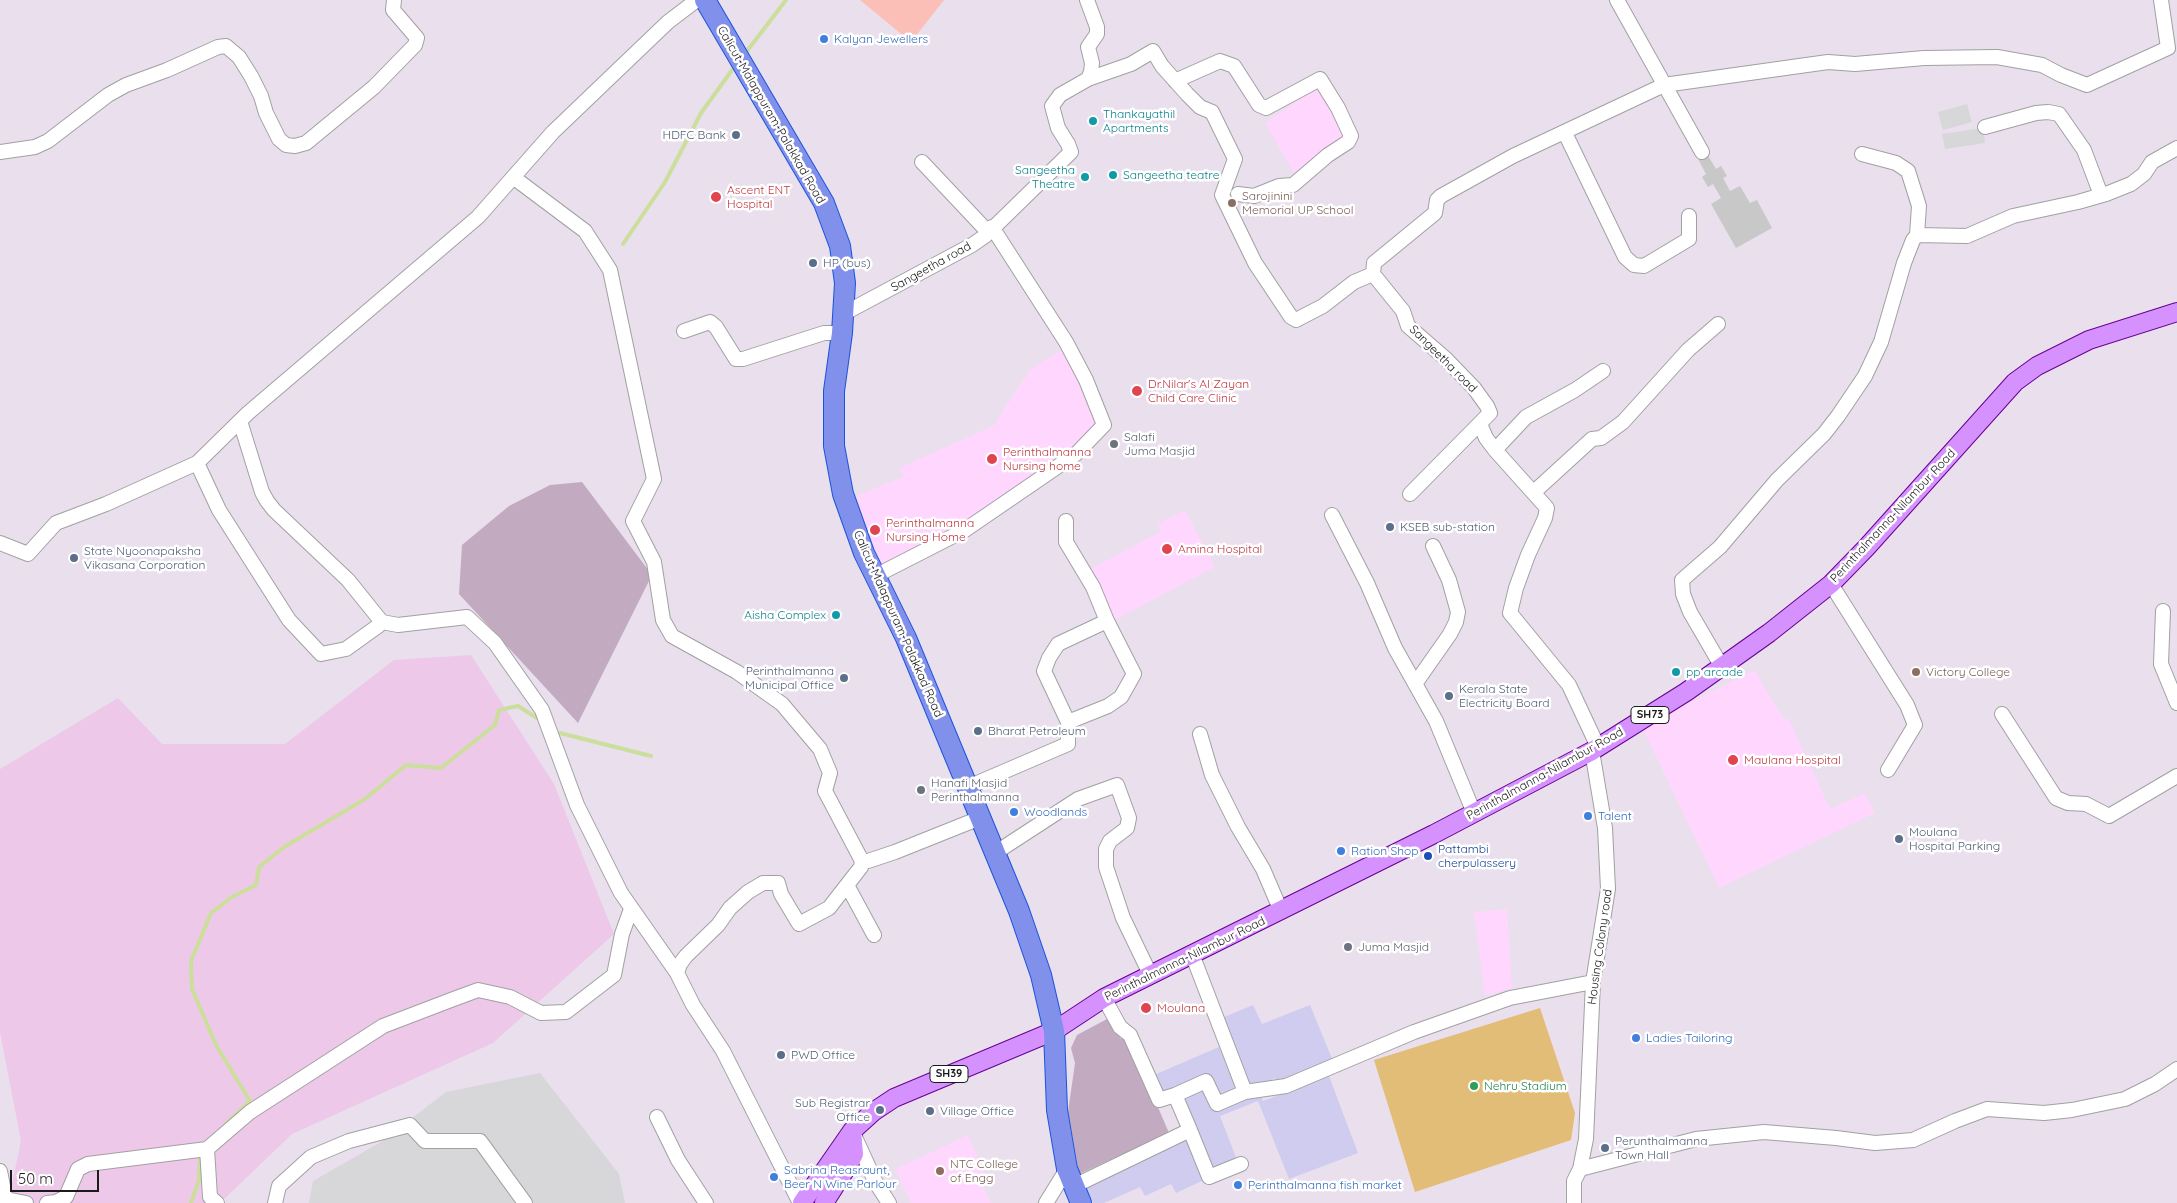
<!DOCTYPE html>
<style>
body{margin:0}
#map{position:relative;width:2177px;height:1203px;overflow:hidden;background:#e9dfed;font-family:Quicksand,sans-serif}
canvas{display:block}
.scale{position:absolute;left:10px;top:1170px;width:89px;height:22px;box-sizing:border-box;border:2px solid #1a1a1a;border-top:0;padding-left:6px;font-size:15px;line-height:18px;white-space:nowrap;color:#1a1a1a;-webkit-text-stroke:4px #fff;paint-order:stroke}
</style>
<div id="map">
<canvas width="2177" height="1203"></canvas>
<div class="scale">50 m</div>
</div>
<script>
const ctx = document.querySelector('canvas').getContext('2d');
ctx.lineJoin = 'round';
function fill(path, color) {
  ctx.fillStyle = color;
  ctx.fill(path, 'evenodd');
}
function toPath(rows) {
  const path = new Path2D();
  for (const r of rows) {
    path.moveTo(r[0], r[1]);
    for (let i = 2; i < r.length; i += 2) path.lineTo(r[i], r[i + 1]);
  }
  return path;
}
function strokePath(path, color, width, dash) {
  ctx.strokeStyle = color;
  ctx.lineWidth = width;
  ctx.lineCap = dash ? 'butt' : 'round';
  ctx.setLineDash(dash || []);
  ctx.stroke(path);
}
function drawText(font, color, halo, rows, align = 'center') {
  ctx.font = font + ' Quicksand,sans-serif';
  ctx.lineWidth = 5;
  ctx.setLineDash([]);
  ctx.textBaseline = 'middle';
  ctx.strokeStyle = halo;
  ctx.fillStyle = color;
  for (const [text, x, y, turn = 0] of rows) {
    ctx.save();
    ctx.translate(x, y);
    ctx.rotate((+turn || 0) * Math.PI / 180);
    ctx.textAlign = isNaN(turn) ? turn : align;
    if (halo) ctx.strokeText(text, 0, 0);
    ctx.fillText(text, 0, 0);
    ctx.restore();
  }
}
fill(toPath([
 [1967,104,1972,122,1943,130,1938,112],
 [1983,128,1985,143,1945,149,1942,134],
 [540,1073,619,1174,625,1203,309,1203,313,1181,381,1142,446,1092]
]), '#d7d7d9');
fill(toPath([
 [1253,1005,1262,1024,1310,1005,1333,1061,1278,1085,1275,1078,1252,1089,1222,1018],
 [1219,1047,1238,1091,1218,1100,1207,1076,1162,1095,1154,1075],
 [1329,1076,1358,1153,1289,1179,1258,1101,1220,1116,1237,1160,1211,1170,1183,1096,1207,1087,1214,1107,1246,1095,1248,1099,1260,1094,1263,1101],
 [1188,1139,1206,1179,1176,1193,1171,1184,1145,1196,1140,1187,1104,1203,1093,1203,1085,1186]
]), '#cfccf0');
fill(toPath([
 [1320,85,1345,142,1294,173,1265,123],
 [1065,347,1099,426,1074,453,969,522,878,571,853,497,903,477,899,468,993,426,1030,370],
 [1185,510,1215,567,1115,620,1089,570,1161,531,1157,524],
 [1754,670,1784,719,1789,719,1830,809,1865,793,1875,813,1719,888,1642,727],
 [1507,909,1512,988,1485,996,1474,912],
 [968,1135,985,1173,978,1176,991,1203,911,1203,895,1169]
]), '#ffd6fd');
fill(toPath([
 [1707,154,1716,169,1721,166,1727,176,1723,178,1730,191,1740,186,1750,203,1757,200,1772,228,1736,248,1711,204,1721,198,1713,184,1708,187,1702,177,1706,174,1698,159]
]), '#c8c8c8');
fill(toPath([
 [582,482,652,575,578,723,459,594,462,545,509,506,550,485],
 [1109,1018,1121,1039,1128,1037,1169,1133,1079,1174,1068,1112,1075,1063,1071,1048,1077,1035]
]), '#c2aac1');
fill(toPath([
 [471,655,554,784,614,934,493,1043,292,1134,220,1203,8,1203,21,1141,0,1032,0,769,118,698,162,744,285,744,394,660]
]), '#eec8e9');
fill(toPath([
 [860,0,944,0,911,42]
]), '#fcbfb7');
fill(toPath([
 [1540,1008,1575,1113,1571,1140,1415,1192,1374,1060]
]), '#e2bd77');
strokePath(toPath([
 [744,55,786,0],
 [623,244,665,182,701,113,735,66],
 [560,733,651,756],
 [226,1124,250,1101,216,1045,192,989,191,961,211,913,232,897,256,885,259,867,284,847,365,799,406,765,441,768,495,725,499,710,518,706,537,718],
 [191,1203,199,1180,200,1158]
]), '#ccde9c', 4);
const minor = toPath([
 [1617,0,1702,152],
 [1088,79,1131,64,1153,51,1162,66,1187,94,1200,107,1212,112,1235,159,1222,195,1255,263,1291,317,1296,320,1323,306,1354,282,1373,274],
 [1175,81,1220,61,1234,66,1259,105,1266,108,1320,79,1338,108,1351,136,1348,142,1328,155,1293,185,1279,186,1254,196,1238,194],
 [1985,127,2036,113,2048,112,2059,114,2084,150,2101,195],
 [1565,133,1625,257,1634,265,1644,266,1689,239,1689,216],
 [0,152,35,147,48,141,108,95,126,85,167,70,218,47,226,46,239,57,251,76,261,96,266,113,279,139,286,145,295,146,306,143,374,87,415,45,417,38,393,10,394,0],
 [1862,154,1896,163,1908,171,1919,206,1917,235],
 [922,162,988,232],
 [513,177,585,231,610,270,654,479,633,521,654,562,663,620,672,636,737,672,782,704,820,749,830,773,825,791,862,861,861,867,829,908,799,924,781,894,778,883,763,883,748,892,730,908,718,925,686,956,680,964,677,973,693,1005,723,1051,800,1203],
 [1373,274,1374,263,1435,213,1437,200,1441,196,1513,156,1664,85,1828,62,1855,64,1924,58,1997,57,2042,65,2061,75,2087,85,2168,48,2161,0],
 [1373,274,1403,311,1408,326,1446,359,1474,388,1487,406,1490,413,1410,494],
 [843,314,972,245,985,236,1071,152,1068,144,1058,128,1052,106,1060,95,1088,79,1091,72,1092,63,1088,47,1097,34,1097,27,1087,0],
 [684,331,710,322,716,327,736,359,743,359,824,333,842,333],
 [1480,424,1486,438,1495,450,1547,508,1545,518,1528,555,1516,588,1510,613,1569,685,1598,747],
 [1495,450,1526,417,1575,390,1603,371],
 [197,463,219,510,289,620,321,654,346,649,378,626,382,622,377,616,348,580,274,510,267,501,262,492,240,421],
 [1534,492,1592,439,1601,438,1623,422,1688,350,1718,324],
 [1332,515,1367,583,1395,648,1436,721,1474,813],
 [1066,521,1066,542,1093,587,1107,621],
 [0,543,28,554,56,523,106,504,197,463,248,413,478,217,553,132,668,22,697,0],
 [875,576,965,530,1076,454,1104,425,1086,380,1066,342,992,227],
 [1831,584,1907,705,1915,725,1888,770],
 [2163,611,2161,664,2177,703],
 [382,622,398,625,467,617,495,643,542,710,577,805,621,893,677,973],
 [1722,667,1690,612,1683,594,1682,580,1720,547,1777,480,1824,434,1838,416,1865,376,1881,342,1904,263,1913,240,1917,235,1967,236,2013,216,2078,202,2106,194,2131,184,2144,174,2152,162,2177,148],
 [1415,684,1450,634,1456,622,1458,612,1449,580,1433,546],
 [2002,714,2056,798,2068,803,2086,804,2109,816,2177,776],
 [1200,734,1212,775,1238,827,1263,869,1281,911],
 [968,787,1068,744,1068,722,1044,671,1049,658,1058,644,1107,621,1134,674,1121,697,1108,706,1068,722],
 [995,853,1078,799,1117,785,1129,818,1127,828,1110,841,1106,849,1106,867,1123,918,1150,974],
 [862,861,868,861,895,852,980,818],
 [847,885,874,935],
 [1192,954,1245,1092],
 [1175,1095,1206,1081,1217,1104,1245,1092,1286,1086,1414,1032,1510,998,1593,982],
 [657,1117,678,1160,706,1203],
 [1190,1130,1209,1177,1241,1164],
 [854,1135,876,1183,889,1203],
 [207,1149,210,1197,217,1203],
 [1580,1169,1696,1139,1764,1132,1836,1138,1875,1143,1913,1140,1955,1121,1987,1109,2044,1113,2072,1110,2125,1099,2155,1084,2177,1069],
 [0,1171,6,1201],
 [1074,1186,1190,1130,1175,1095,1159,1100,1130,1035,1120,1027,1104,998],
 [0,1201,11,1200,26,1203],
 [47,1203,56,1202,66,1197,78,1169,88,1164,207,1149,250,1112,383,1026,451,1000,478,990,510,997,541,1013,566,1012,614,975,622,934,631,909],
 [275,1203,279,1186,311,1157,349,1141,410,1125,425,1141,480,1141,525,1203],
 [1046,1203,1067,1169],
 [1574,1203,1574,1181,1580,1169,1586,1139,1593,982,1608,889,1605,828,1592,751]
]);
const major = toPath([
 [802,1203,852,1131,873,1112,894,1098,1054,1031,1104,998,1434,834,1592,751,1686,692,1769,633,1831,584,1866,548,2015,382,2037,366,2089,340,2177,312],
 [824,1203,849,1164,854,1154,852,1131]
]);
const highway = toPath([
 [705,0,824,203,840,246,845,283,842,333,834,391,834,446,843,494,864,553,906,638,1019,911,1041,975,1054,1031,1057,1110,1067,1169,1081,1203]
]);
strokePath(minor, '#a1a1a1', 16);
strokePath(major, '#670091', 20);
strokePath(highway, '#1a54dd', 22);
strokePath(minor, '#fff', 14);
strokePath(major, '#d592ff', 18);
strokePath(highway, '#8190ea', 20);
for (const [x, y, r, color] of [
 [824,39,5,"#3f7fe0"],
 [1093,121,5,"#0f9aa8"],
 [736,135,5,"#5c6f8a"],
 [1113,175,5,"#0f9aa8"],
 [1085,177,5,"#0f9aa8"],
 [716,197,6,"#e0444e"],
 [1232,203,5,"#8d6e63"],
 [813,263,5,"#5c6f8a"],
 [1137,391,6,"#e0444e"],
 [1114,444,5,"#6b7280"],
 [992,459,6,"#e0444e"],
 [1390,527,5,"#5c6f8a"],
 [875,530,6,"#e0444e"],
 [1167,549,6,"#e0444e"],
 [74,558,5,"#5c6f8a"],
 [836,615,5,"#0f9aa8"],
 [1676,672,5,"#0f9aa8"],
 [1916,672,5,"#8d6e63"],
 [844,678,5,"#5c6f8a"],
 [1449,696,5,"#5c6f8a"],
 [978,731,5,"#5c6f8a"],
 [1733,760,6,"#e0444e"],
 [921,790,5,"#6b7280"],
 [1014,812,5,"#3f7fe0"],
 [1588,816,5,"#3f7fe0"],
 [1899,839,5,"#5c6f8a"],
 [1341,851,5,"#3f7fe0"],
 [1428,856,5,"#1a4fb4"],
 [1348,947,5,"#6b7280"],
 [1146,1008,6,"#e0444e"],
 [1636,1038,5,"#3f7fe0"],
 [781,1055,5,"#5c6f8a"],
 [1474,1086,5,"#2e9e5b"],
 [880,1110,5,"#5c6f8a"],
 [930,1111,5,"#5c6f8a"],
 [1605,1148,5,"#5c6f8a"],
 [940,1171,5,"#8d6e63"],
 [774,1177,5,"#3f7fe0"],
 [1238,1185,5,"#3f7fe0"]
]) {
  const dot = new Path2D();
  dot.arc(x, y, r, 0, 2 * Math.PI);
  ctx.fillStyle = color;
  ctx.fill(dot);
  strokePath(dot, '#fff', 2);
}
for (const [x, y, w] of [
 [1650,715,38],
 [949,1074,38]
]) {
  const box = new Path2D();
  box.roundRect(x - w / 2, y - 8.5, w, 17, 4);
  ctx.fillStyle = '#fff';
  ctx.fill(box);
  strokePath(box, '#1a1a1a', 1);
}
drawText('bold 11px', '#1a1a1a', null, [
 ["SH73",1650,715],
 ["SH39",949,1074]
]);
drawText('12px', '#366cbe', '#fff', [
 ["Kalyan Jewellers",834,39],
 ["Woodlands",1024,812],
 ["Talent",1598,816],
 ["Ration Shop",1351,851],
 ["Ladies Tailoring",1646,1038],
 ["Sabrina Reasraunt,",784,1170],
 ["Beer N Wine Parlour",784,1184],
 ["Perinthalmanna fish market",1248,1185]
], 'left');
drawText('12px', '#0d838f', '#fff', [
 ["Thankayathil",1103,114],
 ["Apartments",1103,128],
 ["Sangeetha",1075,170,"right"],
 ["Theatre",1075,184,"right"],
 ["Sangeetha teatre",1123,175],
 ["Aisha Complex",826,615,"right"],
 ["pp arcade",1686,672]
], 'left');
drawText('12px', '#1a1a1a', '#fff', [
 ["Calicut-Malappuram-Palakkad Road",771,115,60],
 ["Sangeetha road",931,267,-29],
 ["Sangeetha road",1443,359,45],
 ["Perinthalmanna-Nilambur Road",1893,516,-47],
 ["Calicut-Malappuram-Palakkad Road",898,624,66],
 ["Perinthalmanna-Nilambur Road",1545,774,-29],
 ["Housing Colony road",1600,947,-82],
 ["Perinthalmanna-Nilambur Road",1185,959,-26]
]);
drawText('12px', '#4e5e75', '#fff', [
 ["HDFC Bank",726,135,"right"],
 ["HP (bus)",823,263],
 ["KSEB sub-station",1400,527],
 ["State Nyoonapaksha",84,551],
 ["Vikasana Corporation",84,565],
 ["Perinthalmanna",834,671,"right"],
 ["Municipal Office",834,685,"right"],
 ["Kerala State",1459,689],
 ["Electricity Board",1459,703],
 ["Bharat Petroleum",988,731],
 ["Moulana",1909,832],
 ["Hospital Parking",1909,846],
 ["PWD Office",791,1055],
 ["Sub Registrar",870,1103,"right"],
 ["Office",870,1117,"right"],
 ["Village Office",940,1111],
 ["Perunthalmanna",1615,1141],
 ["Town Hall",1615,1155]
], 'left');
drawText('12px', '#be3a42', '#fff', [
 ["Ascent ENT",727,190],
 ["Hospital",727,204],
 ["Dr.Nilar's Al Zayan",1148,384],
 ["Child Care Clinic",1148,398],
 ["Perinthalmanna",1003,452],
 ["Nursing home",1003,466],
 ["Perinthalmanna",886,523],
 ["Nursing Home",886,537],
 ["Amina Hospital",1178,549],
 ["Maulana Hospital",1744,760],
 ["Moulana",1157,1008]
], 'left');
drawText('12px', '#785e54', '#fff', [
 ["Sarojinini",1242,196],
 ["Memorial UP School",1242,210],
 ["Victory College",1926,672],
 ["NTC College",950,1164],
 ["of Engg",950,1178]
], 'left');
drawText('12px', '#5b616d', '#fff', [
 ["Salafi",1124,437],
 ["Juma Masjid",1124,451],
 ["Hanafi Masjid",931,783],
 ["Perinthalmanna",931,797],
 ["Juma Masjid",1358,947]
], 'left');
drawText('12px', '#164399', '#fff', [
 ["Pattambi",1438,849],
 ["cherpulassery",1438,863]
], 'left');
drawText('12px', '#27864d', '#fff', [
 ["Nehru Stadium",1484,1086]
], 'left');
</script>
